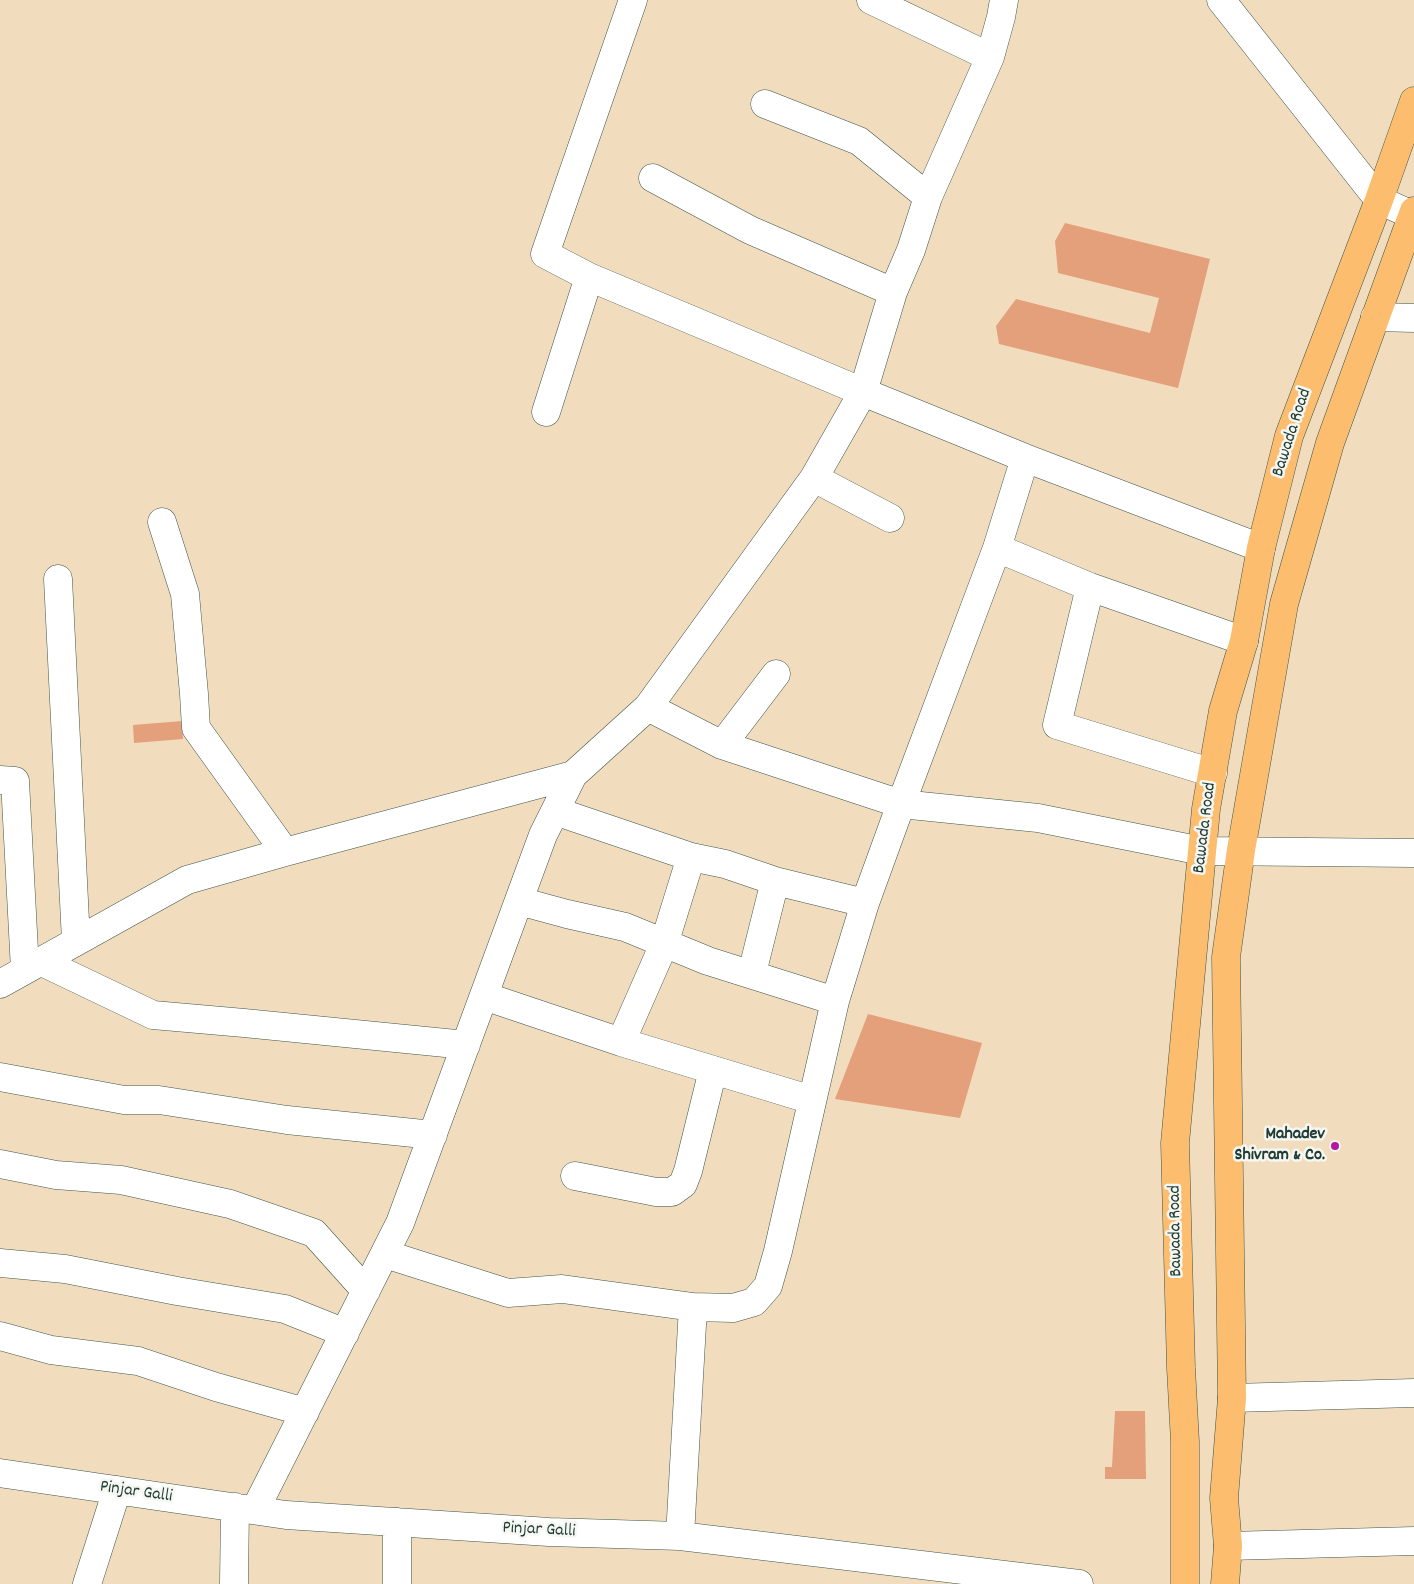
<!DOCTYPE html>
<style>
body{margin:0}
canvas{display:block;background:#f1ddbe}
</style>
<canvas width="1414" height="1584"></canvas>
<script>
const ctx = document.querySelector('canvas').getContext('2d');
ctx.lineJoin = 'round';
function fill(path, color) {
  ctx.fillStyle = color;
  ctx.fill(path, 'evenodd');
}
function toPath(rows) {
  const path = new Path2D();
  for (const r of rows) {
    path.moveTo(r[0], r[1]);
    for (let i = 2; i < r.length; i += 2) path.lineTo(r[i], r[i + 1]);
  }
  return path;
}
function strokePath(path, color, width, dash) {
  ctx.strokeStyle = color;
  ctx.lineWidth = width;
  ctx.lineCap = dash ? 'butt' : 'round';
  ctx.setLineDash(dash || []);
  ctx.stroke(path);
}
function drawText(font, color, halo, rows, align = 'center') {
  ctx.font = font + ' Dekko,sans-serif';
  ctx.lineWidth = 5;
  ctx.setLineDash([]);
  ctx.textBaseline = 'middle';
  ctx.strokeStyle = halo;
  ctx.fillStyle = color;
  for (const [text, x, y, turn = 0] of rows) {
    ctx.save();
    ctx.translate(x, y);
    ctx.rotate((+turn || 0) * Math.PI / 180);
    ctx.textAlign = isNaN(turn) ? turn : align;
    if (halo) ctx.strokeText(text, 0, 0);
    ctx.fillText(text, 0, 0);
    ctx.restore();
  }
}
fill(toPath([
 [1065,223,1210,259,1178,388,999,344,996,326,1016,299,1150,333,1159,298,1058,273,1055,241],
 [182,721,183,739,134,743,133,725],
 [868,1014,982,1043,960,1118,835,1099],
 [1115,1411,1145,1411,1146,1479,1105,1479,1105,1467,1112,1467]
]), '#e3a07b');
const minor = toPath([
 [633,0,545,254,589,277,863,392,893,292,911,250,928,197,990,57,1001,17,1004,0],
 [871,0,990,57],
 [1221,0,1379,200,1412,215],
 [765,104,859,141,928,197],
 [653,178,750,230,893,292],
 [1375,317,1414,318],
 [546,412,589,277],
 [814,478,890,518],
 [162,522,185,594,194,694,196,728,285,852],
 [997,548,1025,458],
 [58,579,76,941],
 [1090,587,1057,725,1213,773],
 [648,707,722,745,901,804,1038,818,1202,851,1414,853],
 [722,745,776,674],
 [0,780,15,781,25,970],
 [555,811,691,857,725,864,775,881,865,903],
 [519,901,567,914,625,927,708,961,835,1001],
 [40,961,153,1015,244,1023,466,1045],
 [752,973,775,881],
 [0,984,187,880,285,852,573,775],
 [484,996,621,1042,812,1100],
 [621,1042,664,944,691,857],
 [0,1077,124,1100,159,1100,287,1120,433,1135],
 [0,1164,56,1175,121,1180,230,1204,314,1233,366,1291],
 [575,1176,656,1192,672,1192,683,1184,688,1171,713,1070],
 [385,1254,508,1293,562,1289,693,1307,733,1308,754,1302,768,1286,778,1251,835,1001,865,903,901,804,997,548,1090,587,1244,641],
 [0,1263,65,1269,177,1291,285,1309,345,1333],
 [0,1336,51,1350,138,1361,216,1387,305,1412],
 [1232,1398,1414,1393],
 [0,1473,286,1515,549,1532,680,1536,1079,1584],
 [255,1510,400,1223,543,835,573,775,648,707,814,478,863,392,1025,458,1261,548],
 [397,1522,397,1584],
 [680,1536,693,1307],
 [1228,1546,1414,1541],
 [87,1584,117,1490],
 [234,1584,235,1507]
]);
const major = toPath([
 [1185,1584,1185,1442,1181,1368,1175,1143,1206,809,1223,711,1244,641,1261,548,1289,436,1379,200,1414,101],
 [1225,1584,1228,1546,1224,1498,1232,1398,1226,957,1241,850,1284,604,1330,443,1414,211]
]);
strokePath(minor, '#3e5549', 29);
strokePath(major, '#3e5549', 29);
strokePath(minor, '#fff', 28);
strokePath(major, '#fcbd6f', 28);
for (const [x, y, r, color] of [
 [1335,1146,5,"#b5179e"]
]) {
  const dot = new Path2D();
  dot.arc(x, y, r, 0, 2 * Math.PI);
  ctx.fillStyle = color;
  ctx.fill(dot);
  strokePath(dot, '#f6f6f2', 2);
}
drawText('18px', '#1f3d34', '#f6f6f2', [
 ["Bawada Road",1293,433,-72],
 ["Bawada Road",1206,828,-83],
 ["Bawada Road",1177,1231,-91],
 ["Pinjar Galli",136,1493,8],
 ["Pinjar Galli",539,1531,3]
]);
drawText('bold 18px', '#1f3d34', '#f6f6f2', [
 ["Mahadev",1325,1136],
 ["Shivram & Co.",1325,1157]
], 'right');
</script>
